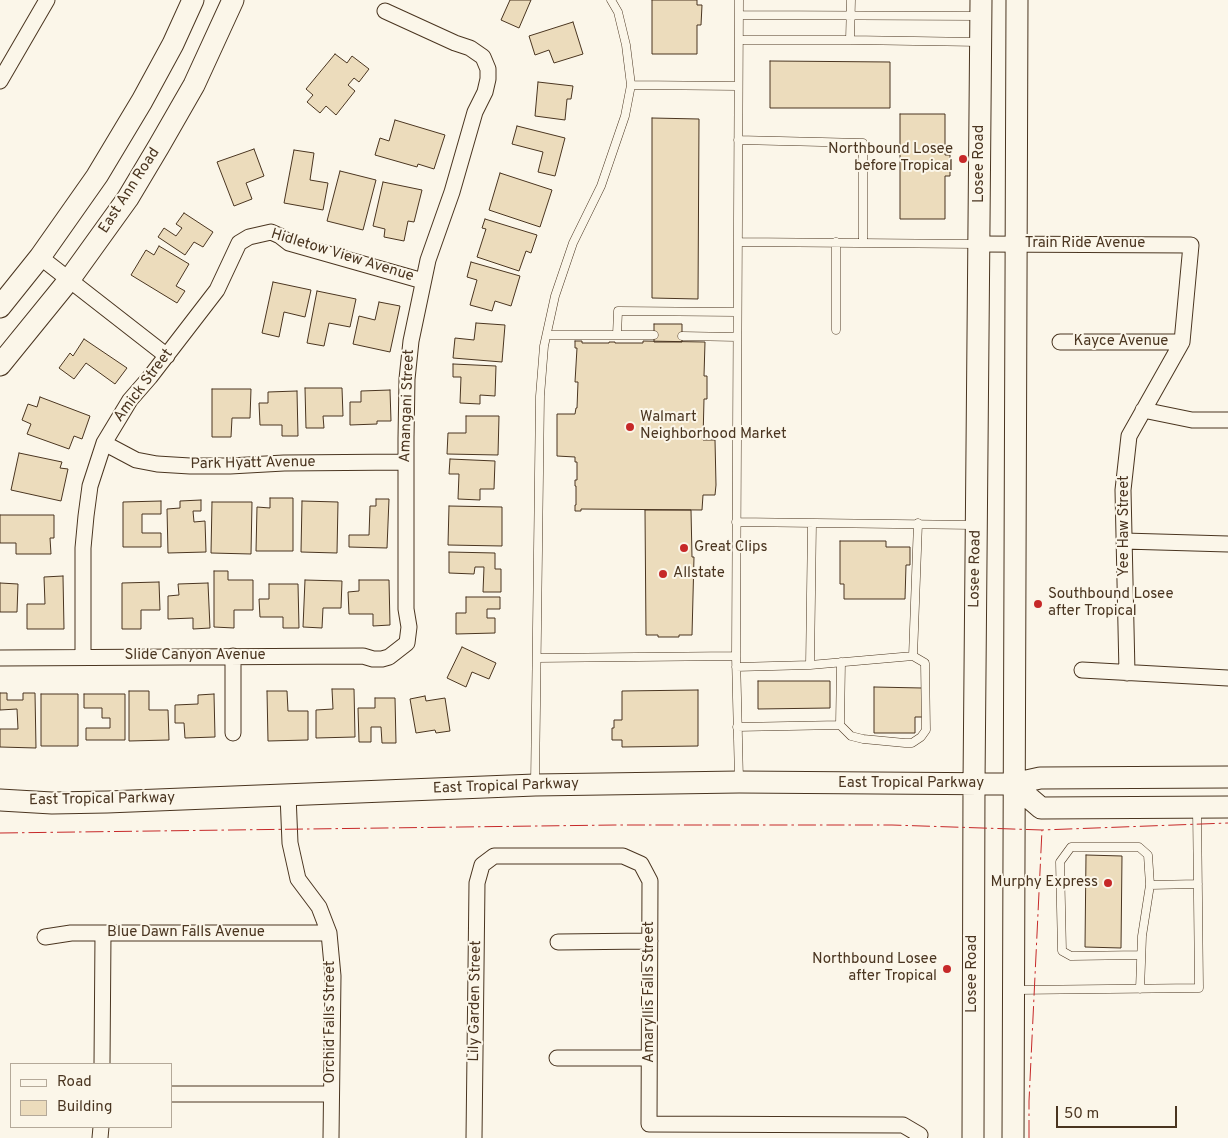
<!DOCTYPE html>
<style>
body{margin:0}
#map{position:relative;width:1228px;height:1138px;overflow:hidden;background:#fbf6e9;font-family:Overpass,sans-serif}
canvas{display:block}
.legend{position:absolute;left:10px;top:1063px;width:162px;height:65px;box-sizing:border-box;background:#fbf6e9;border:1px solid #b4a999;margin:0;padding:6px 9px;list-style:none;font-size:15px;color:#4a3520}
.legend li{display:flex;align-items:center;gap:10px;height:25px}
.legend b{width:25px;border:1px solid #b4a999}
.scale{position:absolute;left:1056px;top:1106px;width:121px;height:22px;box-sizing:border-box;border:2px solid #4a3520;border-top:0;padding-left:6px;font-size:15px;line-height:18px;white-space:nowrap;color:#4a3520;-webkit-text-stroke:4px #fbf6e9;paint-order:stroke}
</style>
<div id="map">
<canvas width="1228" height="1138"></canvas>
<ul class="legend">
<li><b style="height:6px;background:#fbf6e9"></b>Road</li>
<li><b style="height:14px;background:#ecdcbc"></b>Building</li>
</ul>
<div class="scale">50 m</div>
</div>
<script>
const ctx = document.querySelector('canvas').getContext('2d');
ctx.lineJoin = 'round';
function fill(path, color) {
  ctx.fillStyle = color;
  ctx.fill(path, 'evenodd');
}
function toPath(rows) {
  const path = new Path2D();
  for (const r of rows) {
    path.moveTo(r[0], r[1]);
    for (let i = 2; i < r.length; i += 2) path.lineTo(r[i], r[i + 1]);
  }
  return path;
}
function strokePath(path, color, width, dash) {
  ctx.strokeStyle = color;
  ctx.lineWidth = width;
  ctx.lineCap = dash ? 'butt' : 'round';
  ctx.setLineDash(dash || []);
  ctx.stroke(path);
}
function drawText(font, color, halo, rows, align = 'center') {
  ctx.font = font + ' Overpass,sans-serif';
  ctx.lineWidth = 4;
  ctx.setLineDash([]);
  ctx.textBaseline = 'middle';
  ctx.strokeStyle = halo;
  ctx.fillStyle = color;
  for (const [text, x, y, turn = 0] of rows) {
    ctx.save();
    ctx.translate(x, y);
    ctx.rotate((+turn || 0) * Math.PI / 180);
    ctx.textAlign = isNaN(turn) ? turn : align;
    if (halo) ctx.strokeText(text, 0, 0);
    ctx.fillText(text, 0, 0);
    ctx.restore();
  }
}
const building = toPath([
 [510,0,531,0,519,28,501,20,510,0],
 [652,0,697,0,697,5,702,5,701,25,697,25,697,54,652,54,652,0],
 [573,22,583,54,554,63,549,50,535,55,529,36,573,22],
 [335,54,347,63,352,56,369,69,359,82,354,78,348,85,355,91,336,115,326,106,320,113,307,102,313,95,306,89,335,54],
 [770,61,890,62,890,108,770,108,770,61],
 [538,82,573,86,571,99,567,99,565,120,535,116,538,82],
 [900,114,945,114,945,155,950,155,950,176,945,176,945,219,900,219,900,114],
 [652,118,699,119,698,299,652,298,652,118],
 [395,120,445,135,434,169,418,164,417,167,375,155,380,138,389,141,395,120],
 [517,126,565,138,555,176,538,172,543,152,512,144,517,126],
 [254,149,264,176,246,183,252,199,234,206,217,162,254,149],
 [294,150,314,153,310,180,328,183,323,210,284,203,294,150],
 [340,171,376,180,363,230,327,221,340,171],
 [500,173,552,190,540,227,489,210,500,173],
 [383,182,422,190,414,222,408,221,404,241,384,237,385,229,373,226,383,182],
 [184,213,213,232,203,247,194,242,185,255,158,237,164,228,176,236,182,228,176,224,184,213],
 [485,219,537,235,531,253,526,251,519,271,477,257,486,229,482,228,485,219],
 [159,246,189,264,176,286,185,291,177,303,131,275,146,250,154,255,159,246],
 [471,262,520,276,511,306,495,301,492,311,470,305,477,280,467,277,471,262],
 [273,282,311,290,305,317,284,312,279,337,262,333,273,282],
 [317,291,356,299,350,327,329,323,324,346,307,343,317,291],
 [379,302,400,306,390,352,353,344,359,316,375,320,379,302],
 [476,323,505,325,502,362,453,358,455,338,474,340,476,323],
 [654,324,682,324,682,342,654,342,654,324],
 [84,339,127,368,115,384,86,363,74,379,59,368,70,353,73,356,84,339],
 [575,341,582,341,582,343,609,343,609,342,615,342,615,343,643,343,643,341,705,342,704,376,707,376,707,399,704,399,703,440,715,440,716,485,715,495,703,495,702,510,581,509,581,511,575,511,575,505,576,505,576,486,575,486,575,480,577,480,577,462,575,462,575,457,557,456,557,414,575,414,576,408,577,408,578,382,575,382,577,348,575,348,575,341],
 [453,364,496,366,495,396,480,395,480,404,460,403,461,377,453,377,453,364],
 [305,388,342,388,343,416,323,416,324,428,306,428,305,388],
 [212,389,251,389,250,418,232,418,231,437,212,437,212,389],
 [390,390,391,421,377,421,377,424,350,425,350,402,361,402,361,391,390,390],
 [297,391,298,436,282,436,282,425,260,425,259,403,268,403,268,392,297,391],
 [40,397,90,416,82,439,74,436,69,449,27,434,31,424,22,420,28,404,37,407,40,397],
 [466,416,499,416,498,455,447,454,448,433,466,433,466,416],
 [19,453,62,462,60,468,68,469,61,501,11,490,19,453],
 [450,459,495,461,494,489,480,489,480,500,458,499,459,474,449,474,450,459],
 [270,498,293,498,293,551,256,551,257,507,270,508,270,498],
 [376,499,389,499,387,548,349,547,349,535,369,535,370,506,376,506,376,499],
 [201,500,201,511,193,511,194,522,205,521,206,552,168,553,167,509,180,508,180,501,201,500],
 [161,501,161,514,142,514,142,533,161,533,161,547,123,547,123,502,161,501],
 [302,501,338,502,337,553,301,552,302,501],
 [212,502,252,502,251,554,211,553,212,502],
 [449,506,502,507,502,546,448,545,449,506],
 [645,510,691,510,692,557,694,557,692,635,679,635,679,637,658,637,658,635,646,635,645,510],
 [0,515,54,515,54,538,50,538,51,554,16,554,16,543,0,543,0,515],
 [840,541,886,541,886,547,910,547,910,565,906,565,905,599,844,599,844,584,840,584,840,541],
 [449,552,495,553,495,569,501,569,501,592,483,592,484,567,475,567,474,574,449,573,449,552],
 [214,571,228,571,228,580,253,580,253,610,234,610,234,628,214,627,214,571],
 [63,576,64,629,27,629,27,604,45,604,44,577,63,576],
 [305,580,342,581,341,608,323,608,322,628,303,627,305,580],
 [359,580,389,580,390,625,373,626,373,614,349,614,348,592,359,591,359,580],
 [159,582,160,610,141,610,141,629,122,629,122,583,159,582],
 [0,583,18,584,17,612,0,612,0,583],
 [208,583,210,628,193,629,193,618,168,619,168,596,179,595,178,584,208,583],
 [269,584,298,584,299,628,283,628,283,617,260,617,259,599,269,599,269,584],
 [466,597,500,597,500,609,487,609,487,618,495,618,495,633,456,634,456,613,466,613,466,597],
 [462,647,496,663,489,679,472,672,466,687,447,678,462,647],
 [758,681,830,681,830,708,758,709,758,681],
 [874,687,922,688,924,717,915,717,915,733,874,733,874,687],
 [332,689,354,689,355,737,316,738,316,710,333,709,332,689],
 [698,690,698,746,622,747,622,740,612,740,612,728,614,728,614,720,622,720,622,691,698,690],
 [129,691,149,691,149,710,168,710,169,740,129,741,129,691],
 [267,691,287,691,288,711,308,711,308,740,268,741,267,691],
 [0,693,7,693,7,700,23,700,23,693,35,693,36,748,0,747,0,729,18,729,17,709,0,710,0,693],
 [41,694,78,694,78,746,41,746,41,694],
 [84,694,125,694,125,740,86,740,86,728,110,728,110,718,102,718,102,708,84,708,84,694],
 [214,694,215,737,185,738,184,723,175,723,175,705,198,704,198,695,214,694],
 [425,696,426,701,445,698,450,731,436,733,435,730,416,733,410,699,425,696],
 [375,698,395,698,396,743,382,743,381,727,371,727,371,742,359,742,358,708,375,708,375,698],
 [1086,855,1122,856,1121,948,1085,947,1086,855]
]);
fill(building, '#ecdcbc');
strokePath(building, '#4a3520', 1);
const lane = toPath([
 [739,15,979,16],
 [739,40,850,40,979,42],
 [850,40,851,0],
 [631,85,738,86],
 [738,140,863,143,863,243],
 [738,242,977,244],
 [836,242,836,330],
 [547,335,617,335,618,311,737,312],
 [617,335,654,335],
 [682,336,737,337],
 [736,522,974,525],
 [537,658,736,656],
 [810,665,812,523],
 [736,667,810,665,913,656,918,523],
 [840,725,851,736,863,739,905,743,912,743,921,737,926,730,925,663,913,656],
 [737,727,840,725,841,662],
 [739,780,736,656,739,0],
 [535,783,540,396,544,346,555,296,573,243,601,186,625,116,631,85,626,45,618,12,611,0],
 [1141,955,1071,956,1062,951,1060,862,1071,847,1139,847,1148,855,1150,885],
 [1140,989,1142,936,1150,885,1198,884],
 [1016,990,1199,988,1197,808]
]);
const street = toPath([
 [0,81,47,0],
 [979,244,1191,245,1182,342,1129,436,1123,490,1127,673],
 [40,257,167,356],
 [1060,342,1182,342],
 [1143,410,1192,420,1228,420],
 [104,443,136,460,157,464,190,466,230,466,284,463,406,462],
 [1124,541,1228,544],
 [233,656,233,733],
 [83,657,83,548,86,516,90,486,104,443,130,400,150,377,217,290,239,243,249,237,271,232,280,236,289,243,423,281],
 [0,658,363,656,373,659,382,659,389,657,407,643,409,627,406,609,406,438,407,379,411,341,428,260,452,192,475,112,485,92,488,79,488,69,483,57,470,48,455,43,385,11],
 [1082,670,1228,678],
 [288,795,290,843,298,879,319,907,329,933,333,976,331,1138],
 [45,937,71,933,329,933],
 [558,942,650,941],
 [557,1058,649,1058],
 [102,1064,103,934],
 [171,1094,331,1094],
 [100,1138,101,1127],
 [474,1138,477,883,482,865,494,856,623,856,641,864,650,881,649,1124,903,1125,920,1135]
]);
const secondary = toPath([
 [0,307,40,257,97,176,142,101,173,44,193,0],
 [0,365,69,280,128,198,159,146,194,85,233,0],
 [1013,784,1041,808,1228,807],
 [0,800,52,803,107,802,535,785,739,782,1013,784,1040,778,1228,777],
 [973,1138,974,784,981,0],
 [1013,1138,1017,0]
]);
strokePath(lane, '#4a3520', 9);
strokePath(street, '#4a3520', 17);
strokePath(secondary, '#4a3520', 23);
strokePath(lane, '#fbf6e9', 8);
strokePath(street, '#fbf6e9', 15);
strokePath(secondary, '#fbf6e9', 21);
strokePath(toPath([
 [0,833,615,825,892,825,1042,830,1228,823],
 [1029,1138,1029,1101,1042,830]
]), '#c62828', 1, [18, 4, 2.5, 4]);
for (const [x, y, r, color] of [
 [963,159,5,"#c62828"],
 [630,427,5,"#c62828"],
 [684,548,5,"#c62828"],
 [663,574,5,"#c62828"],
 [1038,604,5,"#c62828"],
 [1108,883,5,"#c62828"],
 [947,969,5,"#c62828"]
]) {
  const dot = new Path2D();
  dot.arc(x, y, r, 0, 2 * Math.PI);
  ctx.fillStyle = color;
  ctx.fill(dot);
  strokePath(dot, '#fbf6e9', 2);
}
drawText('15px', '#4a3520', '#fbf6e9', [
 ["Northbound Losee",953,150,"right"],
 ["before Tropical",953,167,"right"],
 ["Walmart",640,418],
 ["Neighborhood Market",640,435],
 ["Great Clips",694,548],
 ["Allstate",673,574],
 ["Southbound Losee",1048,595],
 ["after Tropical",1048,612],
 ["Murphy Express",1098,883,"right"],
 ["Northbound Losee",937,960,"right"],
 ["after Tropical",937,977,"right"]
], 'left');
drawText('15px', '#4a3520', '#fbf6e9', [
 ["Losee Road",980,164,-90],
 ["East Ann Road",130,191,-57],
 ["Train Ride Avenue",1085,244],
 ["Hidletow View Avenue",342,256,17],
 ["Kayce Avenue",1121,342],
 ["Amick Street",144,386,-53],
 ["Amangani Street",408,406,-88],
 ["Park Hyatt Avenue",253,464,-1],
 ["Yee Haw Street",1125,526,-90],
 ["Losee Road",976,569,-89],
 ["Slide Canyon Avenue",195,656],
 ["East Tropical Parkway",911,784],
 ["East Tropical Parkway",506,787,-2],
 ["East Tropical Parkway",102,800,-1],
 ["Blue Dawn Falls Avenue",186,933],
 ["Losee Road",973,974,-90],
 ["Amaryllis Falls Street",650,992,-90],
 ["Lily Garden Street",476,1001,-89],
 ["Orchid Falls Street",331,1022,-90]
]);
</script>
